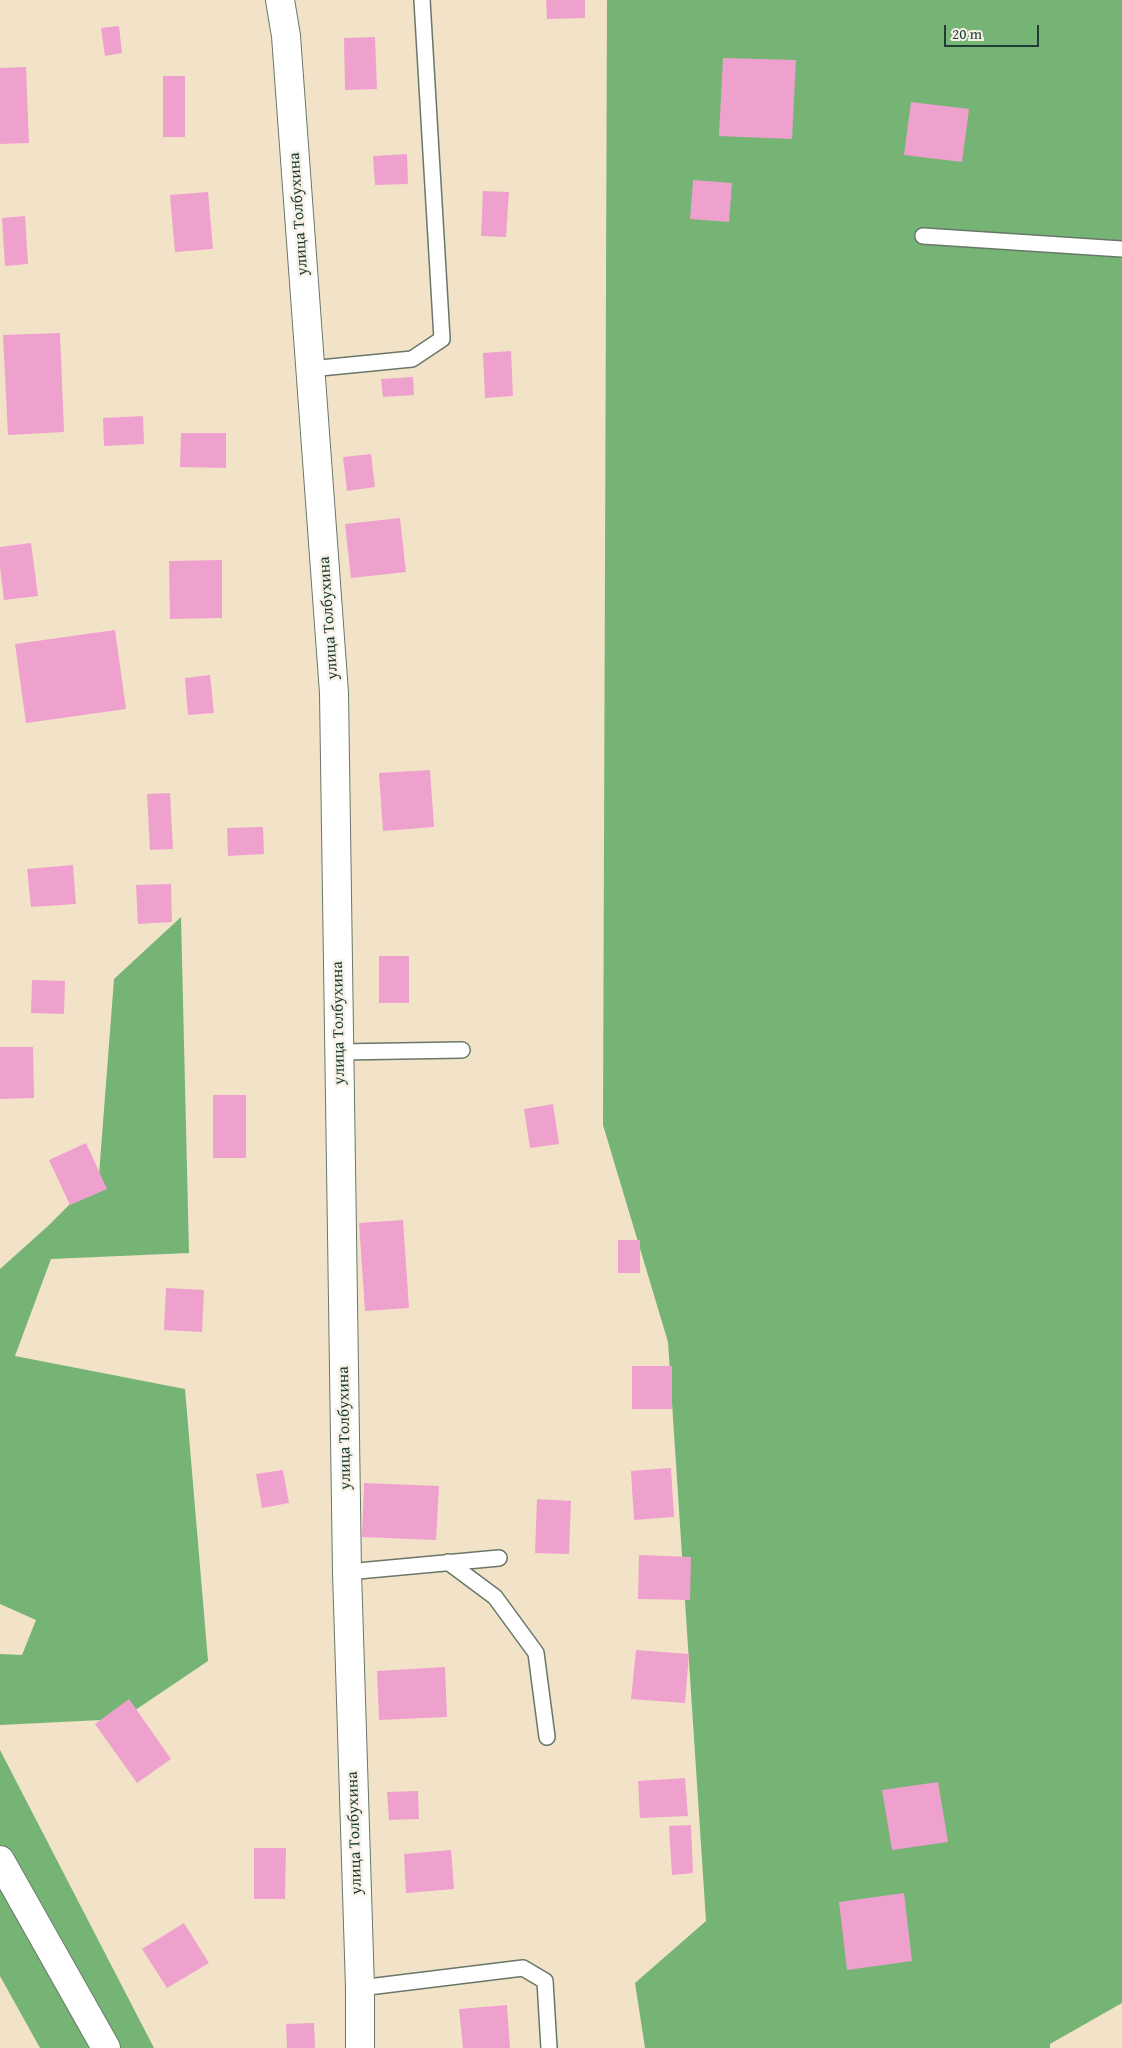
<!DOCTYPE html>
<meta charset="utf-8">
<style>
body{margin:0}
#map{position:relative;width:1122px;height:2048px;overflow:hidden;background:#f2e3c8;font-family:"Gentium Book Plus",serif}
canvas{display:block}
.scale{position:absolute;left:944px;top:25px;width:95px;height:22px;box-sizing:border-box;border:2px solid #1f3d34;border-top:0;padding-left:6px;font-size:15px;line-height:18px;white-space:nowrap;color:#1f3d34;-webkit-text-stroke:4px #f7f3e8;paint-order:stroke}
</style>
<div id="map">
<canvas width="1122" height="2048"></canvas>
<div class="scale">20 m</div>
</div>
<script>
const ctx = document.querySelector('canvas').getContext('2d');
ctx.lineJoin = 'round';
function fill(path, color) {
  ctx.fillStyle = color;
  ctx.fill(path, 'evenodd');
}
function toPath(rows) {
  const path = new Path2D();
  for (const r of rows) {
    path.moveTo(r[0], r[1]);
    for (let i = 2; i < r.length; i += 2) path.lineTo(r[i], r[i + 1]);
  }
  return path;
}
function strokePath(path, color, width, dash) {
  ctx.strokeStyle = color;
  ctx.lineWidth = width;
  ctx.lineCap = dash ? 'butt' : 'round';
  ctx.setLineDash(dash || []);
  ctx.stroke(path);
}
function drawText(font, color, halo, rows, align = 'center') {
  ctx.font = font + ' "Gentium Book Plus",serif';
  ctx.lineWidth = 5;
  ctx.setLineDash([]);
  ctx.textBaseline = 'middle';
  ctx.strokeStyle = halo;
  ctx.fillStyle = color;
  for (const [text, x, y, turn = 0] of rows) {
    ctx.save();
    ctx.translate(x, y);
    ctx.rotate((+turn || 0) * Math.PI / 180);
    ctx.textAlign = isNaN(turn) ? turn : align;
    if (halo) ctx.strokeText(text, 0, 0);
    ctx.fillText(text, 0, 0);
    ctx.restore();
  }
}
fill(toPath([
 [607,0,1122,0,1122,2003,1050,2044,1050,2048,645,2048,635,1983,706,1921,668,1342,603,1125],
 [181,917,189,1253,51,1259,15,1356,185,1389,208,1661,122,1719,0,1725,0,1654,22,1655,36,1620,0,1604,0,1269,48,1226,99,1175,114,979],
 [0,1750,154,2048,40,2048,0,1976]
]), '#75b475');
fill(toPath([
 [546,0,585,0,585,18,547,19],
 [119,26,122,53,105,56,101,28],
 [375,37,377,89,345,90,344,38],
 [723,58,796,60,792,139,719,136],
 [26,67,29,143,0,144,0,68],
 [163,76,185,76,185,137,163,137],
 [911,102,969,109,962,162,904,155],
 [407,154,408,184,375,185,373,156],
 [693,180,732,183,729,222,690,219],
 [483,191,509,192,506,237,481,236],
 [208,192,213,249,175,252,170,195],
 [25,216,28,264,5,266,2,218],
 [60,333,64,432,8,435,3,335],
 [511,351,513,396,485,398,483,353],
 [413,377,414,395,383,397,381,379],
 [143,416,144,444,104,446,103,418],
 [181,433,226,433,226,468,180,467],
 [371,454,375,487,347,491,343,457],
 [400,518,406,572,351,578,345,524],
 [31,543,38,596,4,600,0,567,0,547],
 [222,560,222,618,170,619,169,561],
 [115,630,126,709,26,723,15,644],
 [210,675,214,713,188,715,185,678],
 [430,770,434,827,383,831,379,773],
 [170,793,173,849,150,850,147,794],
 [263,827,264,854,228,856,227,828],
 [73,865,76,904,31,907,27,869],
 [171,884,172,922,138,924,136,885],
 [379,956,409,956,409,1003,379,1003],
 [32,980,65,981,64,1014,31,1013],
 [0,1047,33,1047,34,1098,0,1099],
 [213,1095,246,1095,246,1158,213,1158],
 [553,1104,559,1144,530,1148,524,1109],
 [86,1143,107,1189,70,1205,49,1160],
 [403,1220,409,1308,365,1311,359,1223],
 [618,1240,640,1240,640,1273,618,1273],
 [166,1288,204,1290,202,1332,164,1330],
 [632,1366,672,1366,672,1409,632,1409],
 [671,1468,674,1517,634,1520,631,1471],
 [283,1470,289,1503,262,1508,256,1474],
 [364,1483,439,1486,436,1540,362,1537],
 [537,1499,571,1501,569,1554,535,1553],
 [639,1555,691,1557,690,1600,638,1599],
 [636,1650,689,1654,685,1703,631,1699],
 [445,1667,447,1717,379,1720,377,1671],
 [129,1699,171,1759,137,1783,95,1724],
 [685,1778,688,1816,640,1818,638,1781],
 [938,1782,948,1842,892,1850,882,1790],
 [418,1791,419,1819,389,1820,387,1792],
 [691,1825,693,1873,672,1875,669,1826],
 [254,1848,286,1848,285,1899,254,1899],
 [451,1850,454,1889,406,1893,404,1854],
 [904,1893,912,1961,847,1970,839,1902],
 [184,1923,209,1963,167,1988,142,1949],
 [507,2005,510,2048,463,2048,459,2009],
 [314,2023,315,2048,287,2048,286,2024]
]), '#efa1cd');
const service = toPath([
 [923,236,1122,249],
 [310,369,412,359,442,339,422,0],
 [339,1052,462,1050],
 [448,1562,495,1597,536,1653,547,1737],
 [347,1572,499,1558],
 [360,1988,523,1968,545,1981,549,2048]
]);
const minor = toPath([
 [280,0,286,36,334,693,347,1572,360,1988,360,2048],
 [0,1860,106,2048]
]);
strokePath(service, '#697768', 18);
strokePath(minor, '#697768', 30);
strokePath(service, '#fff', 15);
strokePath(minor, '#fff', 28);
drawText('16px', '#1f3d34', '#f7f3e8', [
 ["улица Толбухина",299,214,-94],
 ["улица Толбухина",329,618,-94],
 ["улица Толбухина",339,1023,-91],
 ["улица Толбухина",345,1428,-91],
 ["улица Толбухина",355,1833,-92]
]);
</script>
